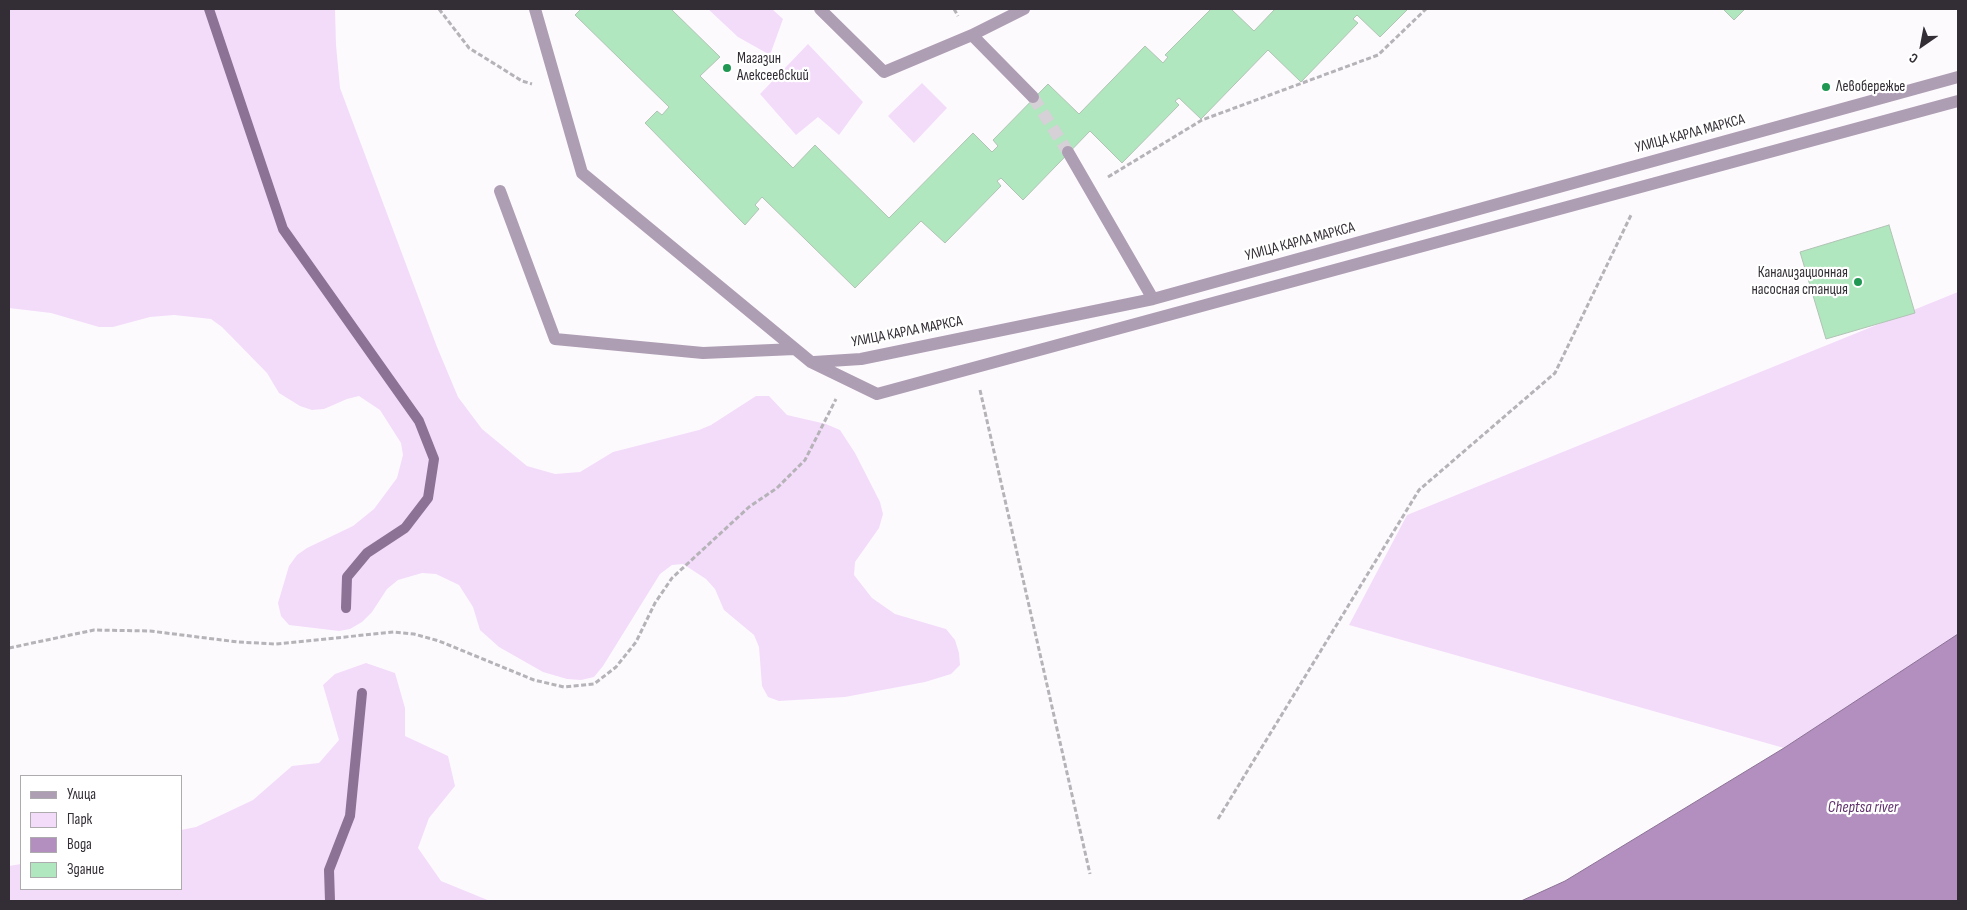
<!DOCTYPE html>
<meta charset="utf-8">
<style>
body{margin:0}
#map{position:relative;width:1967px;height:910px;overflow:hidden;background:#fdfafe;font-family:"Sofia Sans Condensed",sans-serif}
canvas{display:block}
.frame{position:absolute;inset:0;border:10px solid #332e35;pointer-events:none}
.legend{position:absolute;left:20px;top:775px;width:162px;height:115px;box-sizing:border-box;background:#fff;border:1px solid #adabae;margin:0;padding:6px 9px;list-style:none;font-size:15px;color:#332e35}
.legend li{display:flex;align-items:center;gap:10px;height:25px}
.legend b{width:25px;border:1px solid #adabae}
.north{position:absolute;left:1897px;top:20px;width:50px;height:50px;-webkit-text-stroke:4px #fff;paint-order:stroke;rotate:213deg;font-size:14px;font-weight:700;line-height:20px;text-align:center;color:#332e35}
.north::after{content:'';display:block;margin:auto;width:18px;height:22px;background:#332e35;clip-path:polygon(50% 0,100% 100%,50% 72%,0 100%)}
</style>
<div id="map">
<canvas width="1967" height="910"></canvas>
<div class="frame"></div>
<ul class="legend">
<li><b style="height:6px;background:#ae9eb3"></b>Улица</li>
<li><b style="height:14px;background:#f3dcfa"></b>Парк</li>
<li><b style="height:14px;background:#b28fbe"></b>Вода</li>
<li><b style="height:14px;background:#b0e7be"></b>Здание</li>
</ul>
<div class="north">С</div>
</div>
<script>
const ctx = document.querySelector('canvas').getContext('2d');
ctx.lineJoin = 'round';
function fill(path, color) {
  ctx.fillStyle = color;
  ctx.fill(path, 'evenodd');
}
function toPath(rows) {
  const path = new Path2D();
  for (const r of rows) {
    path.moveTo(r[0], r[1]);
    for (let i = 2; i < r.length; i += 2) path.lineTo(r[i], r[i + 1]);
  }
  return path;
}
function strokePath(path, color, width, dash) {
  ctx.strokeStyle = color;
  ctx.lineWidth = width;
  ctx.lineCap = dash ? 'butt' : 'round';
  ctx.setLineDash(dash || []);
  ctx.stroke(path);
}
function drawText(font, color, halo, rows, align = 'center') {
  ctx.font = font + ' "Sofia Sans Condensed",sans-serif';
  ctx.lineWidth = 4.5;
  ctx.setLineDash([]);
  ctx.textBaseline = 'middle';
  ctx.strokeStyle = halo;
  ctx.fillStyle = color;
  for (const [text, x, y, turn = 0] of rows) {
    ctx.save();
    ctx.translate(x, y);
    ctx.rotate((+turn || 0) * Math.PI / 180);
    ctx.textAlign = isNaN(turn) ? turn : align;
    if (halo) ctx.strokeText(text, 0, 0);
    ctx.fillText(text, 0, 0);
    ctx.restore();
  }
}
fill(toPath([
 [9,9,335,9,336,45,340,88,437,347,458,397,482,429,527,466,555,474,580,472,613,452,699,430,711,425,756,396,769,396,787,415,826,424,840,430,855,453,880,502,883,514,879,528,855,562,854,575,872,598,895,614,946,629,955,640,959,653,960,665,951,674,925,682,845,697,779,701,768,697,762,686,759,647,754,635,724,610,715,589,706,579,683,564,672,565,660,574,603,666,594,677,581,680,567,679,543,672,499,647,480,630,473,607,459,585,436,574,422,573,398,580,387,589,372,612,362,622,350,629,339,631,289,625,281,616,278,603,289,566,297,555,307,548,353,526,374,509,397,478,403,455,401,443,380,410,359,396,347,399,324,409,312,410,300,406,279,393,267,373,222,327,211,319,174,315,150,317,113,327,99,327,51,313,9,308],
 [708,9,772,9,783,19,770,55,738,37],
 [808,44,863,102,839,135,818,117,796,135,760,94],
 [922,83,947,108,914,143,888,116],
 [1958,292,1958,635,1784,748,1349,625,1407,515],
 [366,663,395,673,405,708,405,736,448,756,455,786,429,818,418,848,441,881,490,901,9,901,9,866,21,864,21,889,181,889,181,830,196,827,253,800,292,766,319,763,339,740,323,685,335,674]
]), '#f3dcfa');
const water = toPath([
 [1958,634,1958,901,1521,901,1565,881,1784,748,1958,634]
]);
fill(water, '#b28fbe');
strokePath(water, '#8c7295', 1);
strokePath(toPath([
 [209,9,283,229,419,421,434,459,428,498,405,528,367,553,347,577,346,608],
 [330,901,329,870,350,816,362,693]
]), '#8c7295', 10);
const building = toPath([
 [581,9,671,9,720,57,700,76,793,168,815,145,889,218,973,133,992,152,998,146,993,140,1048,84,1079,114,1145,46,1163,63,1168,57,1165,55,1211,9,1231,9,1254,31,1275,9,1408,9,1380,37,1357,15,1353,19,1358,23,1301,82,1268,50,1201,119,1179,98,1175,101,1179,105,1122,163,1090,131,1023,200,1001,178,997,181,1001,186,945,243,921,221,855,288,762,197,755,205,759,209,745,225,645,123,657,111,662,115,669,107,575,15,581,9],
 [1723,9,1745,9,1734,20,1723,9],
 [1889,225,1915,313,1826,339,1800,252,1889,225]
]);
fill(building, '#b0e7be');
strokePath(building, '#b0c3b5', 1);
strokePath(toPath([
 [1033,97,1068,152]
]), '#d5d1d6', 12, [12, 6]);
strokePath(toPath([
 [439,9,469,48,522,81,532,84],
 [954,9,958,16],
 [1108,177,1202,120,1378,55,1426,9],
 [980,390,1090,874],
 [9,648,94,630,150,631,238,642,276,644,394,632,414,634,439,641,534,680,564,687,594,684,616,667,636,642,655,603,672,578,749,507,777,488,805,460,836,399],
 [1218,819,1419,490,1555,373,1632,213]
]), '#b6b3b8', 3, [5, 2.5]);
strokePath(toPath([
 [535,9,582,173,811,362,877,394,1958,101],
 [820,9,884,72,972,35,1033,97],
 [972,35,1024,9],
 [1068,152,1153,299],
 [500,191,555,339,703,353,795,349],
 [814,362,861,359,1153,299,1958,77]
]), '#ae9eb3', 12);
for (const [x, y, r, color] of [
 [727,68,5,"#209753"],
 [1826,87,5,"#209753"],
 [1858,282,5,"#209753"]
]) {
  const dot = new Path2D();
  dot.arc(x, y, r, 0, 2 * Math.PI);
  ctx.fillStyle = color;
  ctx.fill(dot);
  strokePath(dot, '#fff', 2);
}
drawText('15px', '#332e35', '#fff', [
 ["Магазин",737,59],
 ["Алексеевский",737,76],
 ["Левобережье",1836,87],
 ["Канализационная",1848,273,"right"],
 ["насосная станция",1848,290,"right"]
], 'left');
drawText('15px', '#332e35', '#fff', [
 ["УЛИЦА КАРЛА МАРКСА",1690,134,-15],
 ["УЛИЦА КАРЛА МАРКСА",1300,242,-15],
 ["УЛИЦА КАРЛА МАРКСА",907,332,-11]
]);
drawText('italic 16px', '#60326d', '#fff', [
 ["Cheptsa river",1863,808]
]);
</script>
